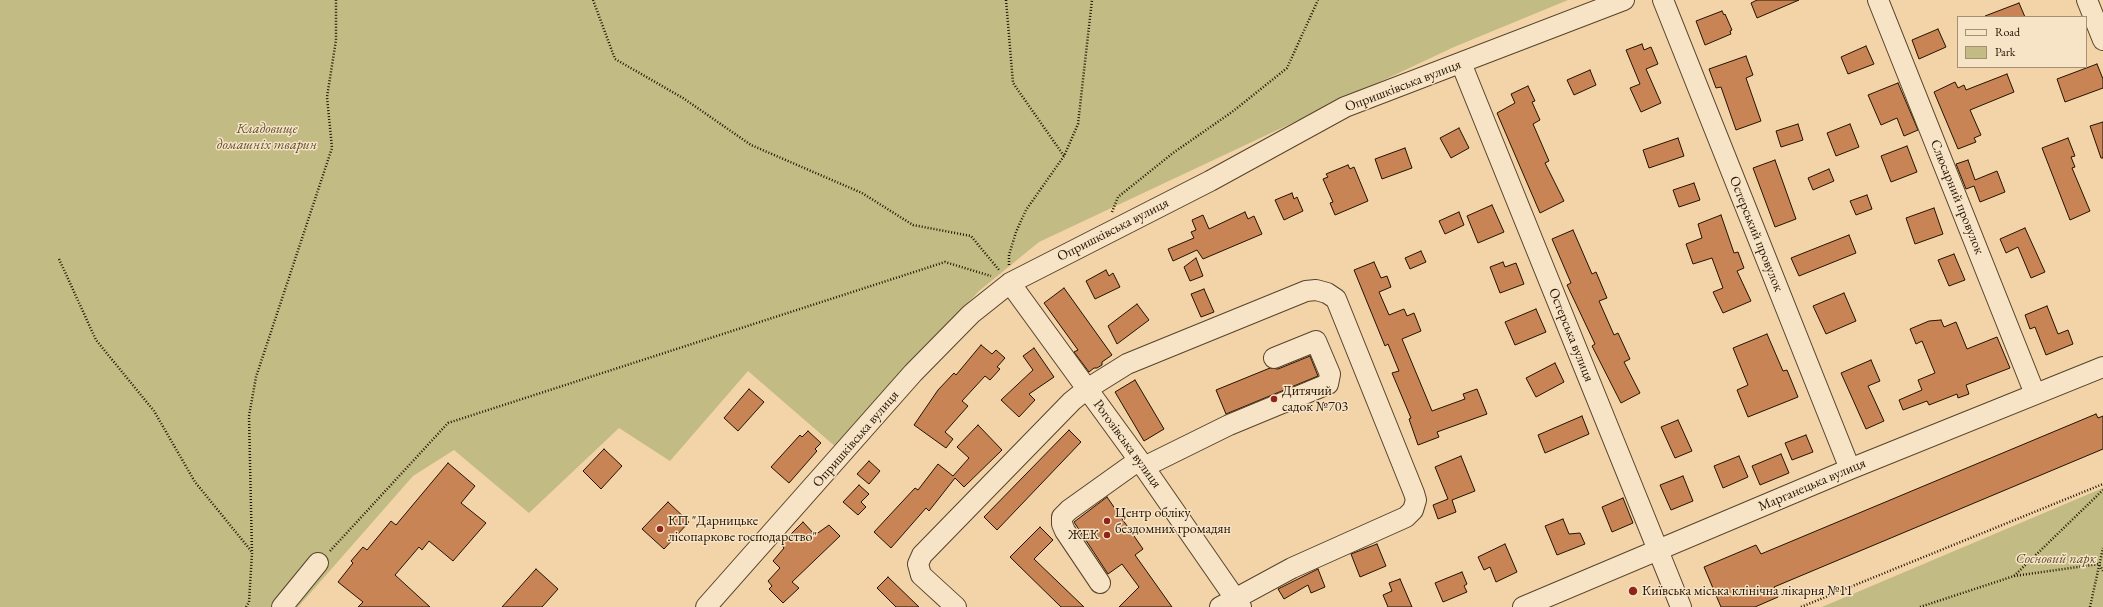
<!DOCTYPE html>
<meta charset="utf-8">
<style>
body{margin:0}
#map{position:relative;width:2103px;height:607px;overflow:hidden;background:#f2d4a8;font-family:"EB Garamond",serif}
canvas{display:block}
.legend{position:absolute;left:1957px;top:16px;width:130px;height:52px;box-sizing:border-box;background:#f7e3c6;border:1px solid #a29077;margin:0;padding:5px 7px;list-style:none;font-size:12px;color:#231300}
.legend li{display:flex;align-items:center;gap:8px;height:20px}
.legend b{width:20px;border:1px solid #a29077}
</style>
<div id="map">
<canvas width="2103" height="607"></canvas>
<ul class="legend">
<li><b style="height:5px;background:#f7e3c6"></b>Road</li>
<li><b style="height:11px;background:#c2bb83"></b>Park</li>
</ul>
</div>
<script>
const ctx = document.querySelector('canvas').getContext('2d');
ctx.lineJoin = 'round';
function fill(path, color) {
  ctx.fillStyle = color;
  ctx.fill(path, 'evenodd');
}
function toPath(rows) {
  const path = new Path2D();
  for (const r of rows) {
    path.moveTo(r[0], r[1]);
    for (let i = 2; i < r.length; i += 2) path.lineTo(r[i], r[i + 1]);
  }
  return path;
}
function strokePath(path, color, width, dash) {
  ctx.strokeStyle = color;
  ctx.lineWidth = width;
  ctx.lineCap = dash ? 'butt' : 'round';
  ctx.setLineDash(dash || []);
  ctx.stroke(path);
}
function drawText(font, color, halo, rows, align = 'center') {
  ctx.font = font + ' "EB Garamond",serif';
  ctx.lineWidth = 3;
  ctx.setLineDash([]);
  ctx.textBaseline = 'middle';
  ctx.strokeStyle = halo;
  ctx.fillStyle = color;
  for (const [text, x, y, turn = 0] of rows) {
    ctx.save();
    ctx.translate(x, y);
    ctx.rotate((+turn || 0) * Math.PI / 180);
    ctx.textAlign = isNaN(turn) ? turn : align;
    if (halo) ctx.strokeText(text, 0, 0);
    ctx.fillText(text, 0, 0);
    ctx.restore();
  }
}
fill(toPath([
 [0,0,1568,0,1454,47,1039,242,979,291,898,377,837,448,748,371,670,461,619,428,529,513,454,450,413,476,298,607,0,607],
 [2103,488,2103,607,1822,607]
]), '#c2bb83');
const building = toPath([
 [1757,0,1799,0,1757,18,1751,3,1757,0],
 [2019,3,2025,17,1985,17,1985,16,2019,3],
 [1722,11,1724,15,1725,14,1732,30,1730,31,1731,34,1705,45,1696,21,1722,11],
 [1938,29,1946,47,1919,59,1912,40,1938,29],
 [1642,44,1644,50,1651,47,1658,64,1646,69,1661,103,1641,112,1630,88,1640,84,1626,50,1642,44],
 [1866,46,1874,64,1848,74,1841,57,1866,46],
 [1746,56,1753,75,1746,78,1761,121,1736,130,1721,87,1716,88,1709,69,1746,56],
 [2097,64,2103,79,2103,88,2065,102,2057,79,2097,64],
 [1590,70,1596,85,1574,95,1567,80,1590,70],
 [2007,74,2014,92,1970,110,1981,135,1974,138,1976,142,1958,149,1934,92,1955,82,1958,88,1964,85,1966,90,2007,74],
 [1898,83,1918,130,1904,136,1897,118,1881,125,1868,95,1898,83],
 [1528,86,1535,101,1532,102,1540,120,1533,124,1549,161,1545,163,1564,201,1540,213,1497,113,1515,103,1511,94,1528,86],
 [2103,122,2103,158,2101,158,2090,126,2103,122],
 [1798,124,1803,140,1781,147,1776,131,1798,124],
 [1850,124,1859,147,1836,156,1827,133,1850,124],
 [1459,128,1469,148,1451,158,1440,138,1459,128],
 [1678,138,1684,156,1649,168,1643,150,1678,138],
 [2068,138,2075,156,2071,157,2075,167,2072,168,2090,211,2070,220,2042,148,2068,138],
 [1907,146,1917,172,1891,182,1881,156,1907,146],
 [1405,148,1412,168,1382,179,1375,159,1405,148],
 [1775,160,1796,219,1775,227,1753,168,1775,160],
 [1968,160,1975,180,1997,171,2005,192,1980,202,1974,186,1966,189,1956,164,1968,160],
 [1348,165,1350,169,1354,167,1368,201,1335,215,1330,203,1333,202,1323,179,1328,177,1326,174,1348,165],
 [1829,169,1834,181,1813,190,1808,178,1829,169],
 [1694,183,1700,200,1679,207,1673,190,1694,183],
 [1292,193,1294,199,1297,197,1303,211,1284,220,1275,200,1292,193],
 [1867,195,1872,209,1856,215,1850,201,1867,195],
 [1492,205,1504,232,1478,243,1467,216,1492,205],
 [1934,208,1943,234,1915,244,1906,218,1934,208],
 [1245,212,1248,219,1254,216,1262,234,1203,259,1197,250,1173,261,1168,249,1194,238,1191,232,1196,230,1192,220,1203,215,1209,229,1245,212],
 [1459,212,1464,225,1445,234,1439,221,1459,212],
 [1721,215,1734,253,1738,252,1744,268,1737,271,1751,301,1723,313,1713,292,1723,288,1712,258,1693,264,1686,244,1702,238,1698,224,1721,215],
 [2025,228,2045,272,2031,278,2018,247,2006,253,2000,239,2025,228],
 [1573,230,1592,274,1596,272,1607,298,1599,301,1614,335,1618,333,1630,359,1624,362,1640,393,1621,403,1592,346,1595,344,1567,285,1571,283,1552,239,1573,230],
 [1849,235,1856,253,1799,276,1791,258,1849,235],
 [1421,251,1426,262,1410,269,1405,258,1421,251],
 [1954,254,1965,280,1949,286,1938,260,1954,254],
 [1196,258,1203,276,1190,281,1184,267,1196,258],
 [1374,262,1381,278,1387,276,1391,287,1379,292,1389,315,1404,309,1407,316,1414,313,1421,331,1402,339,1432,411,1465,399,1463,394,1477,389,1487,414,1437,432,1439,437,1418,445,1409,419,1411,418,1392,373,1399,371,1388,344,1385,346,1354,270,1374,262],
 [1503,262,1505,267,1516,263,1524,284,1500,293,1490,267,1503,262],
 [1106,270,1109,276,1113,273,1120,287,1095,299,1086,281,1106,270],
 [1064,288,1112,355,1102,362,1102,365,1097,368,1094,368,1089,372,1074,352,1078,350,1044,303,1064,288],
 [1204,289,1214,312,1201,317,1191,294,1204,289],
 [1844,293,1856,321,1826,334,1813,306,1844,293],
 [1137,304,1149,320,1117,344,1108,326,1137,304],
 [2047,306,2058,334,2068,330,2073,344,2046,355,2035,327,2030,329,2025,315,2047,306],
 [1536,309,1546,332,1515,345,1505,322,1536,309],
 [1941,320,1944,327,1956,322,1967,349,1997,337,2010,368,1966,385,1969,394,1958,398,1957,394,1929,405,1927,401,1903,410,1899,400,1922,390,1918,380,1935,373,1922,341,1916,344,1910,329,1929,321,1941,320],
 [1767,334,1783,371,1787,370,1798,397,1748,417,1737,390,1748,385,1733,348,1767,334],
 [981,345,992,354,996,350,1005,358,997,367,1000,369,990,380,985,376,962,401,968,406,945,432,953,439,946,448,914,425,938,390,954,373,956,375,981,345],
 [1034,348,1054,377,1029,394,1035,400,1019,417,1001,400,1033,370,1023,356,1034,348],
 [1310,356,1318,376,1226,414,1216,390,1270,368,1278,369,1310,356],
 [1871,360,1880,381,1868,386,1884,421,1866,429,1841,373,1871,360],
 [1555,363,1564,382,1536,397,1526,378,1555,363],
 [1135,380,1164,429,1144,441,1115,392,1135,380],
 [749,389,764,402,738,431,724,418,749,389],
 [2096,414,2098,418,2103,416,2103,449,1774,587,1778,597,1755,607,1721,607,1704,567,1756,545,1761,554,2096,414],
 [1582,416,1589,434,1545,453,1538,435,1582,416],
 [1678,420,1692,451,1675,458,1661,427,1678,420],
 [978,425,1002,450,964,487,955,478,929,511,926,508,891,548,874,532,915,488,918,490,938,464,953,476,969,458,957,447,978,425],
 [1069,430,1081,442,997,530,984,517,1069,430],
 [808,431,821,443,815,449,817,451,789,483,771,467,800,435,802,437,808,431],
 [1806,435,1813,452,1792,460,1785,443,1806,435],
 [604,449,622,466,601,489,583,471,604,449],
 [1781,454,1789,473,1760,485,1752,466,1781,454],
 [1461,456,1475,491,1452,500,1456,512,1438,519,1433,505,1448,499,1435,467,1461,456],
 [1739,456,1748,477,1723,488,1714,466,1739,456],
 [869,461,880,471,869,484,857,474,869,461],
 [448,463,475,486,461,503,486,523,453,561,429,541,422,550,419,547,395,575,430,607,358,607,363,602,338,582,353,563,351,561,363,547,367,550,391,521,396,525,448,463],
 [1683,476,1693,501,1671,510,1660,485,1683,476],
 [859,485,869,494,861,502,866,507,858,515,843,502,859,485],
 [1107,497,1143,549,1135,555,1172,607,1119,607,1139,587,1122,564,1108,574,1074,522,1107,497],
 [1623,498,1633,523,1612,532,1602,507,1623,498],
 [668,502,689,522,664,549,642,529,668,502],
 [1563,519,1569,534,1580,533,1585,544,1557,555,1545,526,1563,519],
 [803,522,815,535,829,525,840,536,792,582,799,588,783,603,769,589,772,586,768,581,780,568,773,561,784,548,781,544,803,522],
 [1040,527,1053,540,1034,559,1084,607,1061,607,1010,557,1040,527],
 [1377,544,1386,566,1360,577,1351,554,1377,544],
 [1505,544,1517,572,1496,582,1490,567,1484,570,1478,557,1505,544],
 [536,569,558,589,542,607,502,607,536,569],
 [1318,569,1325,587,1311,593,1308,585,1284,599,1278,589,1318,569],
 [1462,572,1467,584,1464,586,1467,592,1443,602,1435,583,1462,572],
 [888,577,919,607,896,607,877,588,888,577],
 [1400,579,1412,607,1388,607,1383,595,1392,591,1389,583,1400,579]
]);
fill(building, '#c98455');
strokePath(building, '#231300', 1);
const minor = toPath([
 [1663,0,1850,469],
 [1878,0,2035,394],
 [2087,0,2103,40],
 [1461,63,1681,607],
 [1010,283,1144,467,1241,607],
 [1144,467,1229,425,1328,384,1330,374,1316,341,1274,358],
 [1100,583,1065,531,1062,524,1062,517,1069,510,1139,460],
 [282,607,318,563],
 [706,607,913,373,971,314,1010,283,1210,181,1345,107,1624,0],
 [956,607,921,575,918,564,922,555,1072,401,1087,389,1127,364,1306,291,1316,290,1327,293,1336,299,1414,493,1416,500,1413,510,1406,517,1292,568,1220,607],
 [1523,607,1850,469,2103,367]
]);
strokePath(minor, '#57432a', 22);
strokePath(toPath([
 [593,0,615,59,683,98,751,145,862,193,913,225,971,236,999,270],
 [1006,0,1013,83,1064,156],
 [1112,212,1118,197,1173,153,1232,112,1287,68,1318,0],
 [59,259,96,340,154,411,195,482,252,552],
 [1009,265,1009,255,1016,232,1026,210,1064,156,1078,124,1092,0],
 [330,551,448,423,945,262,991,276],
 [2014,576,2103,490],
 [246,607,249,602,252,553,249,416,256,377,332,148,327,97,336,40,336,0],
 [1801,607,2103,484],
 [1920,607,2014,576,2099,564,2103,571],
 [2090,607,2103,548]
]), '#231300', 2.5, [1, 2]);
strokePath(minor, '#f7e3c6', 20);
for (const [x, y, r, color] of [
 [1274,399,4,"#8f2418"],
 [1107,521,4,"#8f2418"],
 [660,529,4,"#8f2418"],
 [1107,535,4,"#8f2418"],
 [1633,591,5,"#8f2418"]
]) {
  const dot = new Path2D();
  dot.arc(x, y, r, 0, 2 * Math.PI);
  ctx.fillStyle = color;
  ctx.fill(dot);
  strokePath(dot, '#f7e3c6', 1.5);
}
drawText('14px', '#231300', '#f7e3c6', [
 ["Опришківська вулиця",1403,86,-21],
 ["Слюсарний провулок",1957,197,68],
 ["Опришківська вулиця",1113,230,-27],
 ["Остерський провулок",1756,234,68],
 ["Остерська вулиця",1571,335,68],
 ["Опришківська вулиця",856,439,-49],
 ["Рогозівська вулиця",1127,444,54],
 ["Марганецька вулиця",1812,485,-23]
]);
drawText('italic 14px', '#5b4e2e', '#f7e3c6', [
 ["Кладовище",267,129],
 ["домашніх тварин",267,145],
 ["Сосновий парк",2056,559]
]);
drawText('14px', '#231300', '#f7e3c6', [
 ["Дитячий",1282,391],
 ["садок №703",1282,407],
 ["Центр обліку",1115,513],
 ["бездомних громадян",1115,529],
 ["КП \"Дарницьке",668,521],
 ["лісопаркове господарство\"",668,537],
 ["ЖЕК",1099,535,"right"],
 ["Київська міська клінічна лікарня №11",1642,591]
], 'left');
</script>
